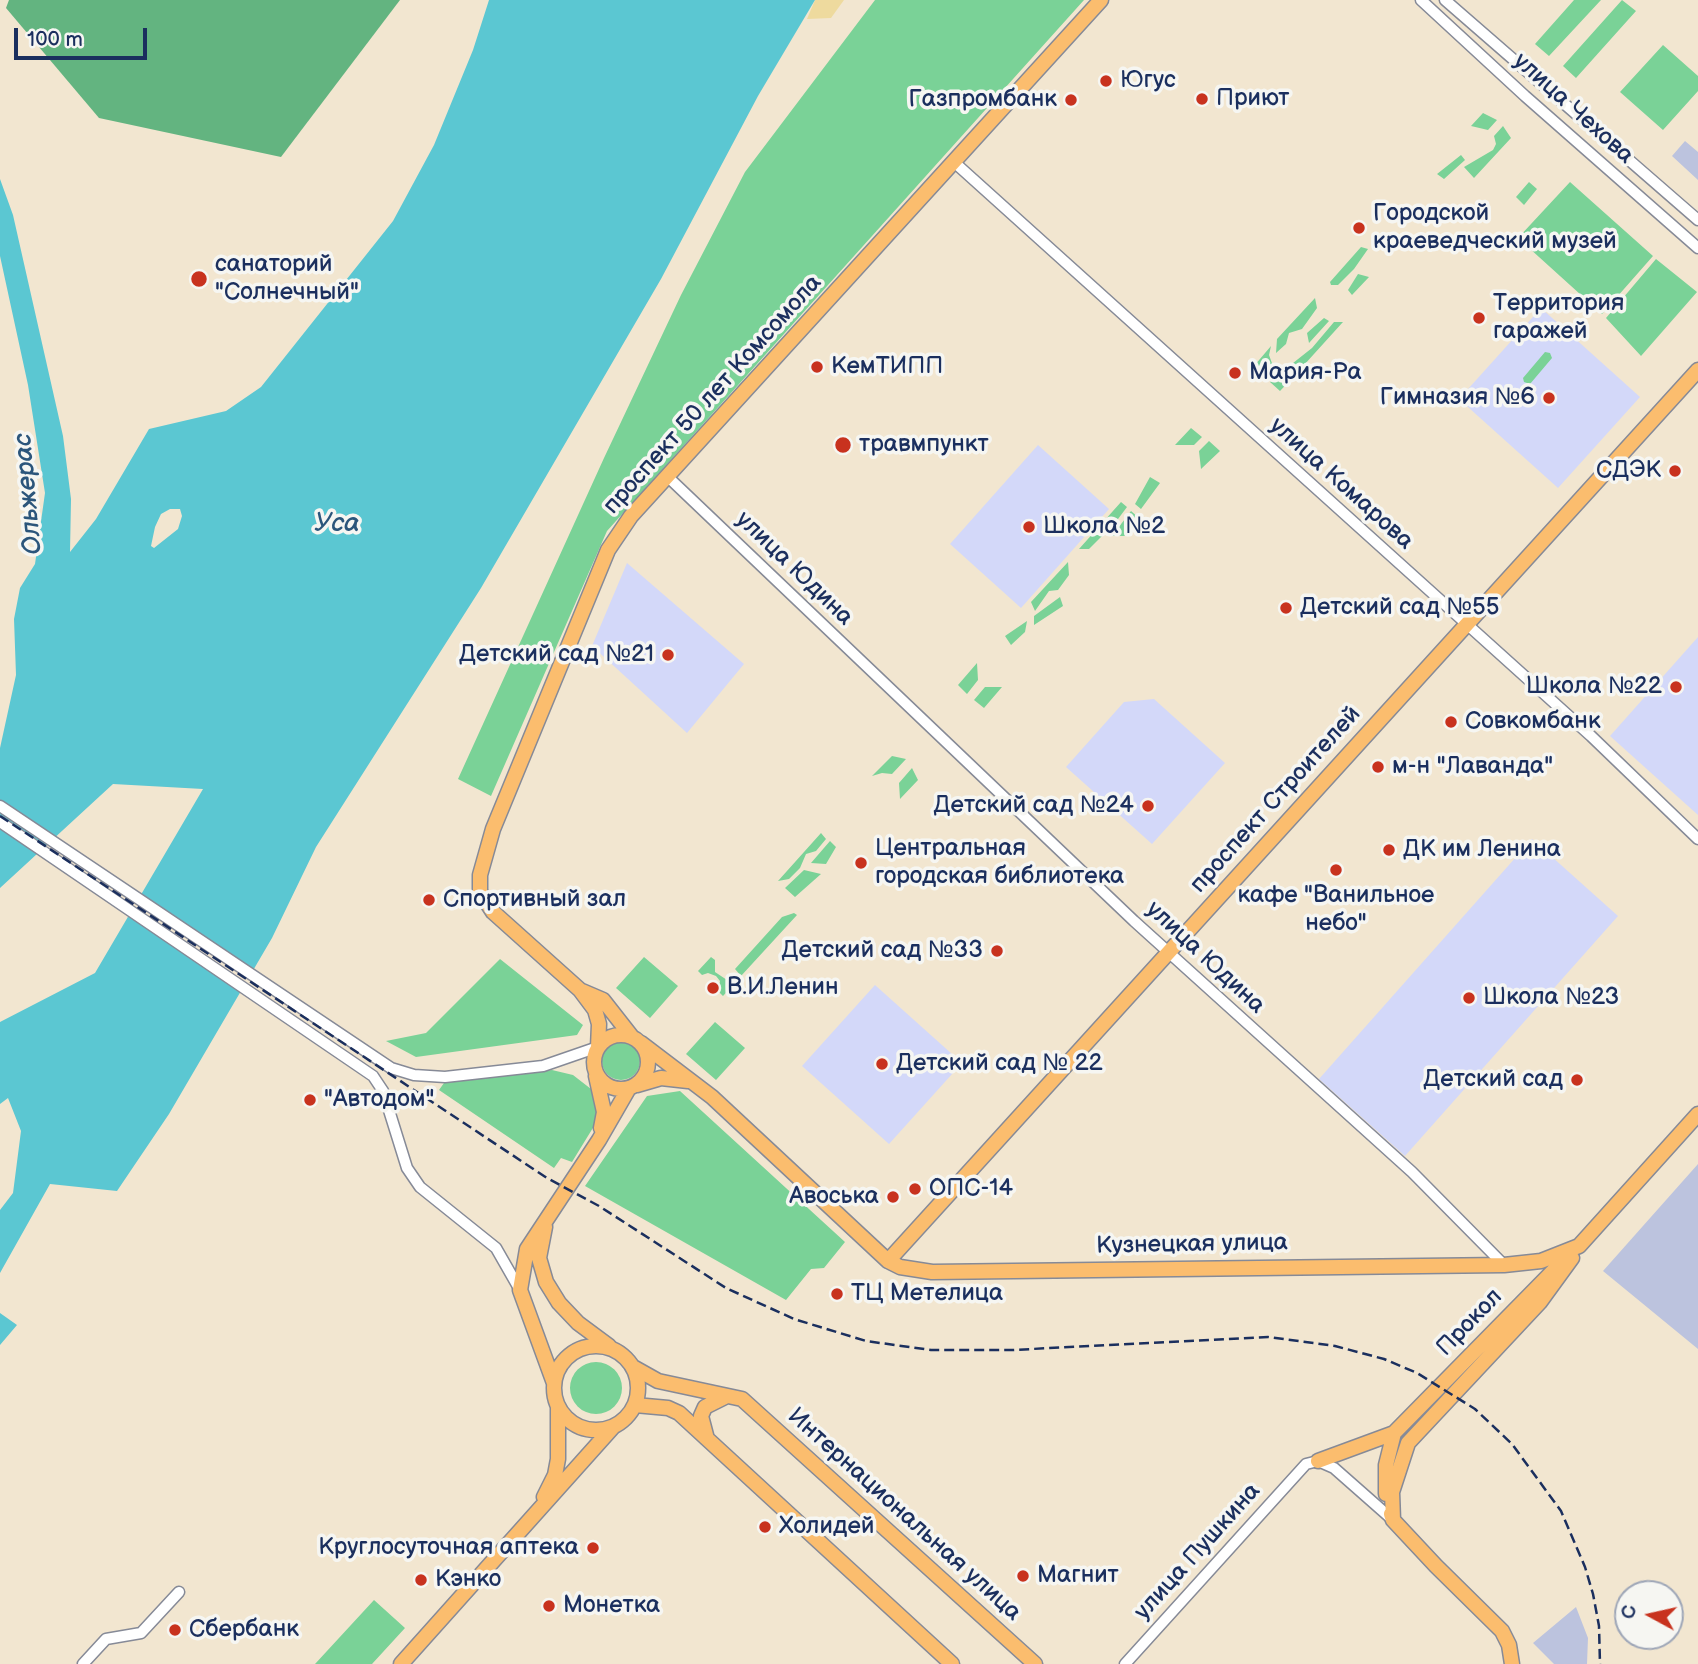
<!DOCTYPE html>
<meta charset="utf-8">
<style>
body{margin:0}
#map{position:relative;width:1698px;height:1664px;overflow:hidden;background:#f2e6d0;font-family:"Balsamiq Sans",sans-serif}
canvas{display:block}
.north{position:absolute;left:1614px;top:1580px;width:70px;height:70px;box-sizing:border-box;background:#f6f6f2;border:2px solid #9ea6b7;border-radius:50%;rotate:278deg;font-size:19px;font-weight:700;line-height:28px;text-align:center;color:#1b2f5e}
.north::after{content:'';display:block;margin:auto;width:24px;height:32px;background:#c8321e;clip-path:polygon(50% 0,100% 100%,50% 72%,0 100%)}
.scale{position:absolute;left:14px;top:28px;width:133px;height:32px;box-sizing:border-box;border:4px solid #1b2f5e;border-top:0;padding-left:9px;font-size:21px;line-height:24px;white-space:nowrap;color:#1b2f5e;-webkit-text-stroke:5px #f6f6f2;paint-order:stroke}
</style>
<div id="map">
<canvas width="1698" height="1664"></canvas>
<div class="north">С</div>
<div class="scale">100 m</div>
</div>
<script>
const ctx = document.querySelector('canvas').getContext('2d');
ctx.lineJoin = 'round';
function fill(path, color) {
  ctx.fillStyle = color;
  ctx.fill(path, 'evenodd');
}
function toPath(rows) {
  const path = new Path2D();
  for (const r of rows) {
    if (r.length === 3) {
      path.moveTo(r[0] + r[2], r[1]);
      path.arc(r[0], r[1], r[2], 0, 2 * Math.PI);
      continue;
    }
    path.moveTo(r[0], r[1]);
    for (let i = 2; i < r.length; i += 2) path.lineTo(r[i], r[i + 1]);
  }
  return path;
}
function strokePath(path, color, width, dash) {
  ctx.strokeStyle = color;
  ctx.lineWidth = width;
  ctx.lineCap = dash ? 'butt' : 'round';
  ctx.setLineDash(dash || []);
  ctx.stroke(path);
}
function drawText(font, color, halo, rows, align = 'center') {
  ctx.font = font + ' "Balsamiq Sans",sans-serif';
  ctx.lineWidth = 7;
  ctx.setLineDash([]);
  ctx.textBaseline = 'middle';
  ctx.strokeStyle = halo;
  ctx.fillStyle = color;
  for (const [text, x, y, turn = 0] of rows) {
    ctx.save();
    ctx.translate(x, y);
    ctx.rotate((+turn || 0) * Math.PI / 180);
    ctx.textAlign = isNaN(turn) ? turn : align;
    if (halo) ctx.strokeText(text, 0, 0);
    ctx.fillText(text, 0, 0);
    ctx.restore();
  }
}
fill(toPath([
 [1541,308,1640,397,1558,488,1459,399],
 [1038,445,1109,509,1021,608,950,544],
 [627,563,744,664,687,733,592,646],
 [1698,637,1698,815,1610,736],
 [1154,699,1225,763,1152,844,1066,767,1124,702],
 [1532,839,1618,916,1405,1156,1319,1079],
 [875,985,962,1063,889,1144,802,1066]
]), '#d3d8f9');
fill(toPath([
 [1685,141,1698,152,1698,180,1672,156],
 [1698,1164,1698,1349,1603,1271],
 [1576,1607,1588,1638,1587,1664,1554,1664,1533,1643]
]), '#bcc3de');
fill(toPath([
 [875,0,1084,0,607,531,491,796,458,779,604,458,681,295,745,172],
 [1574,0,1601,0,1549,56,1535,44],
 [1622,0,1636,11,1576,78,1563,66],
 [1663,45,1698,76,1698,91,1663,130,1620,92],
 [1483,113,1497,120,1488,130,1471,126],
 [1503,126,1511,138,1474,178,1464,167,1493,150,1496,144,1494,136],
 [1461,155,1465,160,1444,179,1437,174],
 [1529,182,1537,189,1524,205,1516,197],
 [1570,182,1653,256,1602,314,1518,238],
 [1361,247,1368,249,1354,269,1338,285,1331,285,1330,282],
 [1656,259,1697,292,1641,356,1606,318],
 [1358,274,1369,277,1352,295,1348,290],
 [1315,298,1317,308,1302,329,1289,333,1286,344,1276,353,1277,339],
 [1324,318,1329,321,1309,343,1307,333],
 [1334,322,1343,322,1304,365,1288,367,1312,348],
 [1271,346,1269,355,1273,366,1264,376,1254,366],
 [1545,352,1550,353,1552,358,1530,384,1524,382,1523,378],
 [1280,371,1299,371,1280,391,1270,382],
 [1191,428,1202,437,1194,445,1175,445],
 [1209,441,1220,451,1201,469,1199,451],
 [1150,477,1160,483,1141,509,1135,504],
 [1121,502,1127,507,1115,523,1089,549,1079,549],
 [1131,511,1139,518,1128,536,1112,536],
 [1068,562,1069,575,1058,590,1049,591,1035,611,1031,602],
 [1060,597,1063,606,1034,625,1034,616],
 [1027,621,1025,632,1011,645,1005,636],
 [977,663,978,680,967,694,958,685],
 [985,687,1002,687,984,708,974,700],
 [892,756,906,759,892,774,882,773,872,776],
 [912,768,918,780,900,799,899,783],
 [821,833,826,839,816,851,806,854,800,868,789,879,778,881],
 [830,841,836,847,826,864,811,863],
 [804,870,821,874,795,897,785,888],
 [794,913,797,915,741,976,735,969,782,917],
 [644,957,678,986,650,1018,616,988],
 [711,957,715,960,715,972,727,980,733,978,737,981,723,996,718,991,720,981,716,976,708,973,702,975,698,971],
 [500,959,583,1025,577,1035,416,1057,386,1041,426,1033],
 [715,1022,745,1048,716,1080,686,1054],
 [621,1061,19],
 [552,1070,573,1075,591,1089,599,1103,599,1118,572,1162,561,1158,554,1168,439,1090,444,1083],
 [680,1091,845,1242,824,1268,811,1269,786,1300,585,1186,647,1096],
 [596,1388,26],
 [374,1600,405,1628,372,1664,315,1664]
]), '#7ad297');
fill(toPath([
 [9,0,400,0,281,157,99,118,6,8]
]), '#63b480');
fill(toPath([
 [815,0,844,0,831,18,807,19]
]), '#eeda9e');
fill(toPath([
 [489,0,815,0,758,96,661,279,481,588,316,847,272,938,169,1114,117,1191,50,1184,0,1273,0,1210,13,1193,21,1131,8,1098,0,1104,0,1022,95,973,203,789,113,784,0,888,0,748,16,675,14,619,20,588,35,564,45,493,28,385,0,256,0,179,13,215,63,436,71,499,70,552,96,519,149,429,226,411,261,387,393,221,434,145,473,50],
 [170,509,180,509,182,516,178,529,154,548,151,546,155,527,161,514],
 [0,1313,17,1325,0,1345]
]), '#5bc7d2');
fill(toPath([
 [137,894,255,974,244,993,126,913]
]), '#f2e6d0');
const minor = toPath([
 [1421,0,1525,96,1698,248],
 [1445,0,1698,220],
 [954,162,1591,736,1698,839],
 [668,477,1134,921,1412,1172,1504,1265],
 [0,806,391,1068,414,1075,445,1077,543,1066,598,1047],
 [0,822,373,1076,383,1091,407,1168,420,1187,496,1248,520,1290],
 [83,1664,106,1639,141,1633,179,1592],
 [1125,1664,1306,1464,1318,1461,1334,1468,1393,1520]
]);
const major = toPath([
 [582,991,603,1000,632,1037],
 [621,1062,27],
 [641,1043,712,1097,888,1261,900,1267,932,1272,1504,1265,1541,1261,1579,1246,1698,1114],
 [598,1047,599,1024,595,1010,580,990,493,912,480,892,480,875,493,829,608,550,631,516,1101,0],
 [596,1076,604,1112,601,1128],
 [637,1085,661,1078,688,1081],
 [545,1227,539,1258,546,1282,559,1303,578,1323,609,1346],
 [888,1261,1698,370],
 [596,1388,42],
 [633,1367,658,1381,742,1399,1035,1664],
 [554,1383,520,1290,527,1249,599,1140,629,1088],
 [635,1405,668,1408,679,1413,952,1664],
 [707,1439,701,1416,705,1407,725,1397],
 [1318,1461,1394,1433,1569,1255],
 [1386,1494,1386,1465,1394,1433],
 [544,1497,555,1475,558,1459,558,1406],
 [1391,1514,1393,1520,1436,1566,1502,1631,1509,1645,1512,1664],
 [1393,1520,1392,1492,1408,1443,1540,1302,1572,1258],
 [401,1664,613,1427]
]);
strokePath(minor, '#868a97', 13);
strokePath(major, '#868a97', 17);
strokePath(minor, '#fff', 10);
strokePath(major, '#fbbd6e', 14);
strokePath(toPath([
 [0,816,547,1178,599,1206,726,1288,794,1319,866,1341,931,1350,1012,1350,1268,1337,1335,1346,1384,1359,1417,1373,1475,1409,1512,1444,1561,1511,1585,1567,1593,1594,1599,1626,1600,1664]
]), '#1b2f5e', 2.5, [10, 5]);
for (const [x, y, r, color] of [
 [1106,81,7,"#c8321e"],
 [1202,99,7,"#c8321e"],
 [1071,100,7,"#c8321e"],
 [1359,228,7,"#c8321e"],
 [199,279,9,"#c8321e"],
 [1479,318,7,"#c8321e"],
 [817,367,7,"#c8321e"],
 [1235,373,7,"#c8321e"],
 [1549,398,7,"#c8321e"],
 [843,445,9,"#c8321e"],
 [1675,471,7,"#c8321e"],
 [1029,527,7,"#c8321e"],
 [1286,608,7,"#c8321e"],
 [668,655,7,"#c8321e"],
 [1676,687,7,"#c8321e"],
 [1451,722,7,"#c8321e"],
 [1378,767,7,"#c8321e"],
 [1148,806,7,"#c8321e"],
 [1389,850,7,"#c8321e"],
 [861,863,7,"#c8321e"],
 [1336,870,7,"#c8321e"],
 [429,900,7,"#c8321e"],
 [997,951,7,"#c8321e"],
 [713,988,7,"#c8321e"],
 [1469,998,7,"#c8321e"],
 [882,1064,7,"#c8321e"],
 [1577,1080,7,"#c8321e"],
 [310,1100,7,"#c8321e"],
 [915,1189,7,"#c8321e"],
 [893,1197,7,"#c8321e"],
 [837,1294,7,"#c8321e"],
 [765,1527,7,"#c8321e"],
 [593,1548,7,"#c8321e"],
 [1023,1576,7,"#c8321e"],
 [421,1580,7,"#c8321e"],
 [549,1606,7,"#c8321e"],
 [175,1630,7,"#c8321e"]
]) {
  const dot = new Path2D();
  dot.arc(x, y, r, 0, 2 * Math.PI);
  ctx.fillStyle = color;
  ctx.fill(dot);
  strokePath(dot, '#f6f6f2', 2.5);
}
drawText('24px', '#1b2f5e', '#f6f6f2', [
 ["Югус",1120,81],
 ["Приют",1216,99],
 ["Газпромбанк",1057,100,"right"],
 ["Городской",1373,214],
 ["краеведческий музей",1373,242],
 ["санаторий",215,265],
 ["\"Солнечный\"",215,293],
 ["Территория",1493,304],
 ["гаражей",1493,332],
 ["КемТИПП",831,367],
 ["Мария-Ра",1249,373],
 ["Гимназия №6",1535,398,"right"],
 ["травмпункт",859,445],
 ["СДЭК",1661,471,"right"],
 ["Школа №2",1043,527],
 ["Детский сад №55",1300,608],
 ["Детский сад №21",654,655,"right"],
 ["Школа №22",1662,687,"right"],
 ["Совкомбанк",1465,722],
 ["м-н \"Лаванда\"",1392,767],
 ["Детский сад №24",1134,806,"right"],
 ["Центральная",875,849],
 ["городская библиотека",875,877],
 ["ДК им Ленина",1403,850],
 ["кафе \"Ванильное",1336,896,"center"],
 ["небо\"",1336,924,"center"],
 ["Спортивный зал",443,900],
 ["Детский сад №33",983,951,"right"],
 ["В.И.Ленин",727,988],
 ["Школа №23",1483,998],
 ["Детский сад № 22",896,1064],
 ["Детский сад",1563,1080,"right"],
 ["\"Автодом\"",324,1100],
 ["ОПС-14",929,1189],
 ["Авоська",879,1197,"right"],
 ["ТЦ Метелица",851,1294],
 ["Холидей",779,1527],
 ["Круглосуточная аптека",579,1548,"right"],
 ["Магнит",1037,1576],
 ["Кэнко",435,1580],
 ["Монетка",563,1606],
 ["Сбербанк",189,1630]
], 'left');
drawText('24px', '#1b2f5e', '#f6f6f2', [
 ["улица Чехова",1573,109,42],
 ["проспект 50 лет Комсомола",713,395,-48],
 ["улица Комарова",1341,484,42],
 ["улица Юдина",794,569,44],
 ["проспект Строителей",1276,800,-48],
 ["улица Юдина",1205,958,43],
 ["Кузнецкая улица",1192,1245,-1],
 ["Прокол",1470,1323,-46],
 ["Интернациональная улица",904,1515,42],
 ["улица Пушкина",1198,1552,-48]
]);
drawText('italic 26px', '#2b557b', '#f6f6f2', [
 ["Ольжерас",29,494,-95],
 ["Уса",337,524]
]);
</script>
